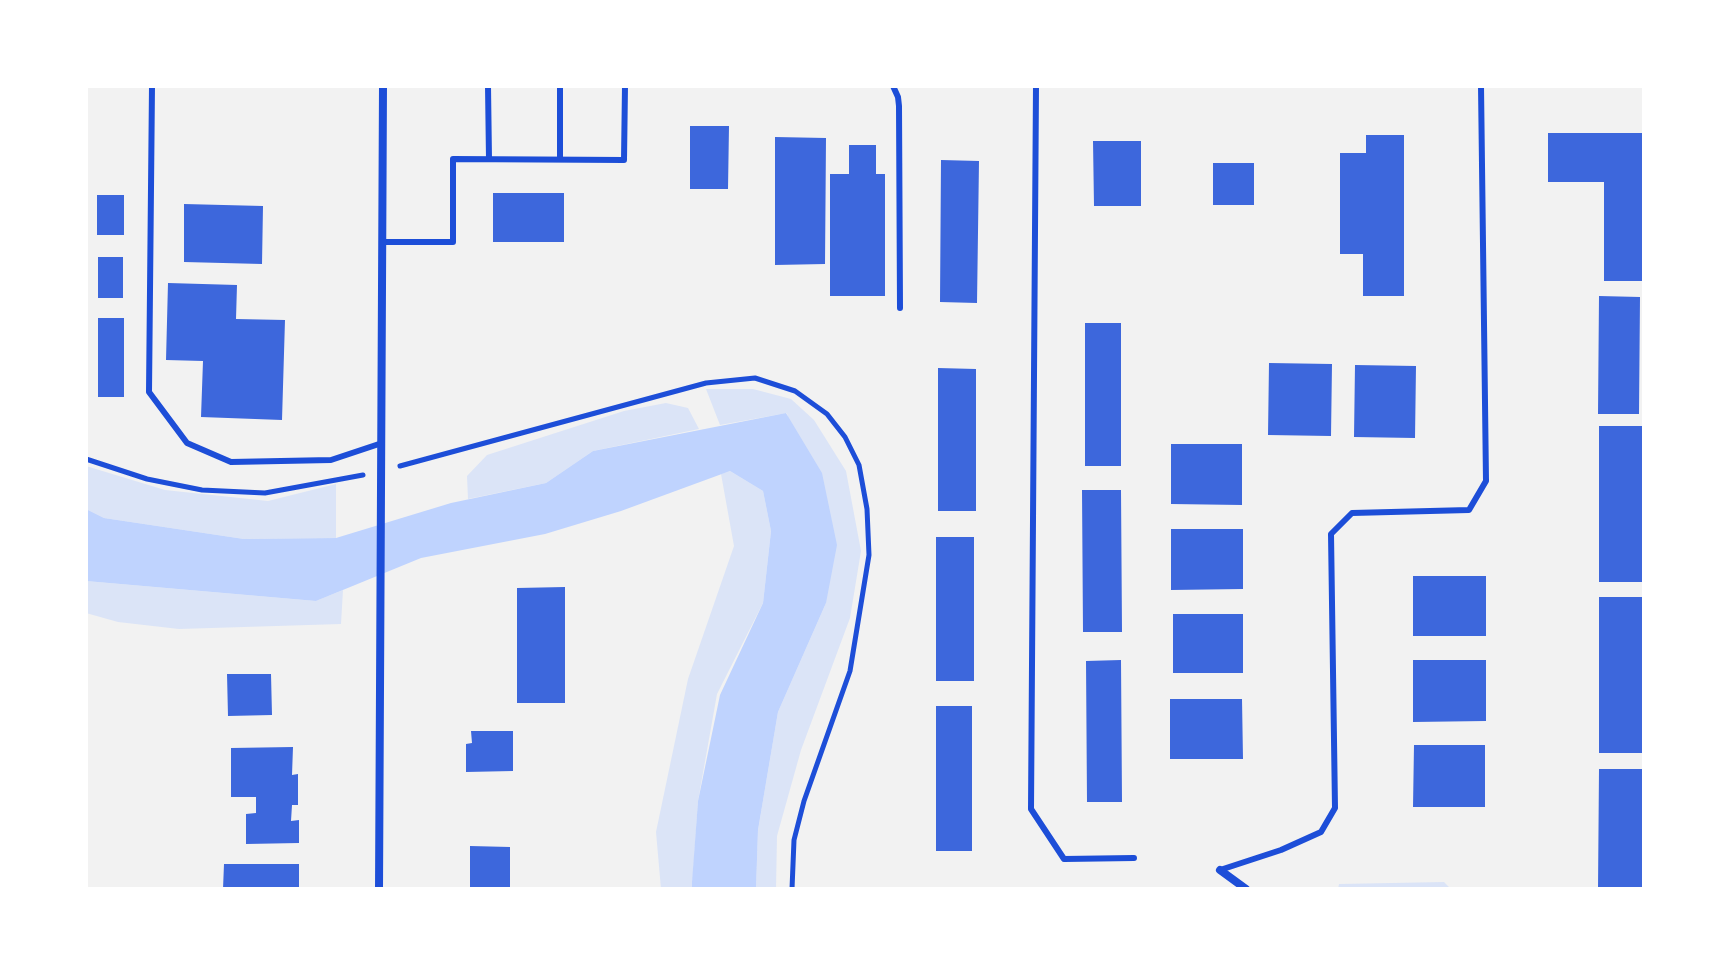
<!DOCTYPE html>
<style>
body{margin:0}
#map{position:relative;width:1730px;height:975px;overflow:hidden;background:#f2f2f2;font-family:Roboto,sans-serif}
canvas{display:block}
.frame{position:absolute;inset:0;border:88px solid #fff;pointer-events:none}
</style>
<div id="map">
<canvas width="1730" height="975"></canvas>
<div class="frame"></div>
</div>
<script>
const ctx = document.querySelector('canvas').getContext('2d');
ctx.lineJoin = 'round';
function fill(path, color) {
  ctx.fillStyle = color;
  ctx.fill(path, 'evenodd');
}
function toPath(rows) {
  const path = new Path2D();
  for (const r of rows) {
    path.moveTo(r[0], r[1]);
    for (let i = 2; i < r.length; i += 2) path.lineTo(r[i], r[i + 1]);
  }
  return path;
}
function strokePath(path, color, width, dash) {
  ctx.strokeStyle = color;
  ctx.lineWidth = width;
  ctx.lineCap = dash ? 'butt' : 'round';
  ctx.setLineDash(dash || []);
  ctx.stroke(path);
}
fill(toPath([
 [706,389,753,389,791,399,814,420,846,471,861,551,850,618,801,750,777,836,776,889,756,889,758,830,778,712,826,603,787,413,720,425],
 [666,403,688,408,699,429,593,451,546,483,468,499,467,476,487,455,624,411],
 [86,466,165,490,268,501,336,484,336,538,244,539,104,518,86,509],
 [730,471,763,491,771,531,763,603,717,694,698,801,692,889,661,889,656,832,688,679,734,546,721,474],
 [86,581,316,601,343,590,341,624,179,629,118,622,86,613],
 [1444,882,1451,889,1338,889,1339,884]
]), '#dbe4f7');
fill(toPath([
 [786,413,822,473,837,545,826,603,778,712,758,830,756,889,692,889,692,882,698,801,720,695,763,603,771,531,763,491,730,471,621,511,545,534,421,558,316,601,86,581,86,509,104,518,244,539,336,538,451,503,546,483,593,451]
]), '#bfd3fe');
fill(toPath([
 [690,126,729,126,728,189,690,189],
 [1548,133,1644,133,1644,281,1604,281,1604,182,1548,182],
 [1366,135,1404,135,1404,296,1363,296,1363,254,1340,254,1340,153,1366,153],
 [775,137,826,138,825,264,775,265],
 [1093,141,1141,141,1141,206,1094,206],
 [849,145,876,145,876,174,885,174,885,296,830,296,830,174,849,174],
 [941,160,979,161,977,303,940,302],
 [1213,163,1254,163,1254,205,1213,205],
 [493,193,564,193,564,242,493,242],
 [97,195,124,195,124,235,97,235],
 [184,204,263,206,262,264,184,262],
 [98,257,123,257,123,298,98,298],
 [168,283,237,285,236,319,285,320,282,420,201,417,203,361,166,360],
 [1599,296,1640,297,1639,414,1598,414],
 [98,318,124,318,124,397,98,397],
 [1085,323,1121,323,1121,466,1085,466],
 [1269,363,1332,364,1331,436,1268,435],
 [1355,365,1416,366,1415,438,1354,437],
 [938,368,976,369,976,511,938,511],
 [1599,426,1643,426,1643,582,1599,582],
 [1171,444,1242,444,1242,505,1171,504],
 [1082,490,1121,490,1122,632,1083,632],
 [1171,529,1243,529,1243,589,1171,590],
 [936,537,974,537,974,681,936,681],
 [1413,576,1486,576,1486,636,1413,636],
 [565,587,565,703,517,703,517,588],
 [1599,597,1643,597,1643,753,1599,753],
 [1173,614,1243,614,1243,673,1173,673],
 [1121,660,1122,802,1087,802,1086,661],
 [1413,660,1486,660,1486,721,1413,722],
 [227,674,271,674,272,715,228,716],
 [1170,699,1242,699,1243,759,1170,759],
 [936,706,972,706,972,851,936,851],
 [471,731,513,731,513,771,466,772,466,744,472,743],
 [1414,745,1485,745,1485,807,1413,807],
 [293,747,292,775,298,774,298,805,292,805,291,821,299,820,299,843,246,844,246,814,256,813,256,797,231,797,231,748],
 [1599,769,1643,769,1642,889,1598,889],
 [470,846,510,847,510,889,470,889],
 [224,864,299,864,299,889,223,889]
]), '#3d67dc');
strokePath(toPath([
 [86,459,147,479,202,490,265,493,363,475],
 [400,466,706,383,755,378,795,391,827,414,845,437,859,465,867,509,869,555,850,671,804,801,794,840,792,889]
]), '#1d4ed8', 5);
strokePath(toPath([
 [152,86,149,392,187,443,231,462,331,460,382,443],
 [488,86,489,159],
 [560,86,560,159],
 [893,86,898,97,899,106,900,308],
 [1036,86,1031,809,1064,859,1134,858],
 [382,242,453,242,453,159,624,160,625,86],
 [1220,870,1281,850,1321,832,1335,808,1331,534,1352,513,1469,510,1486,481,1481,86]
]), '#1d4ed8', 6);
strokePath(toPath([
 [1220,870,1246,889],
 [379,889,383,86]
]), '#1d4ed8', 8);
</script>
